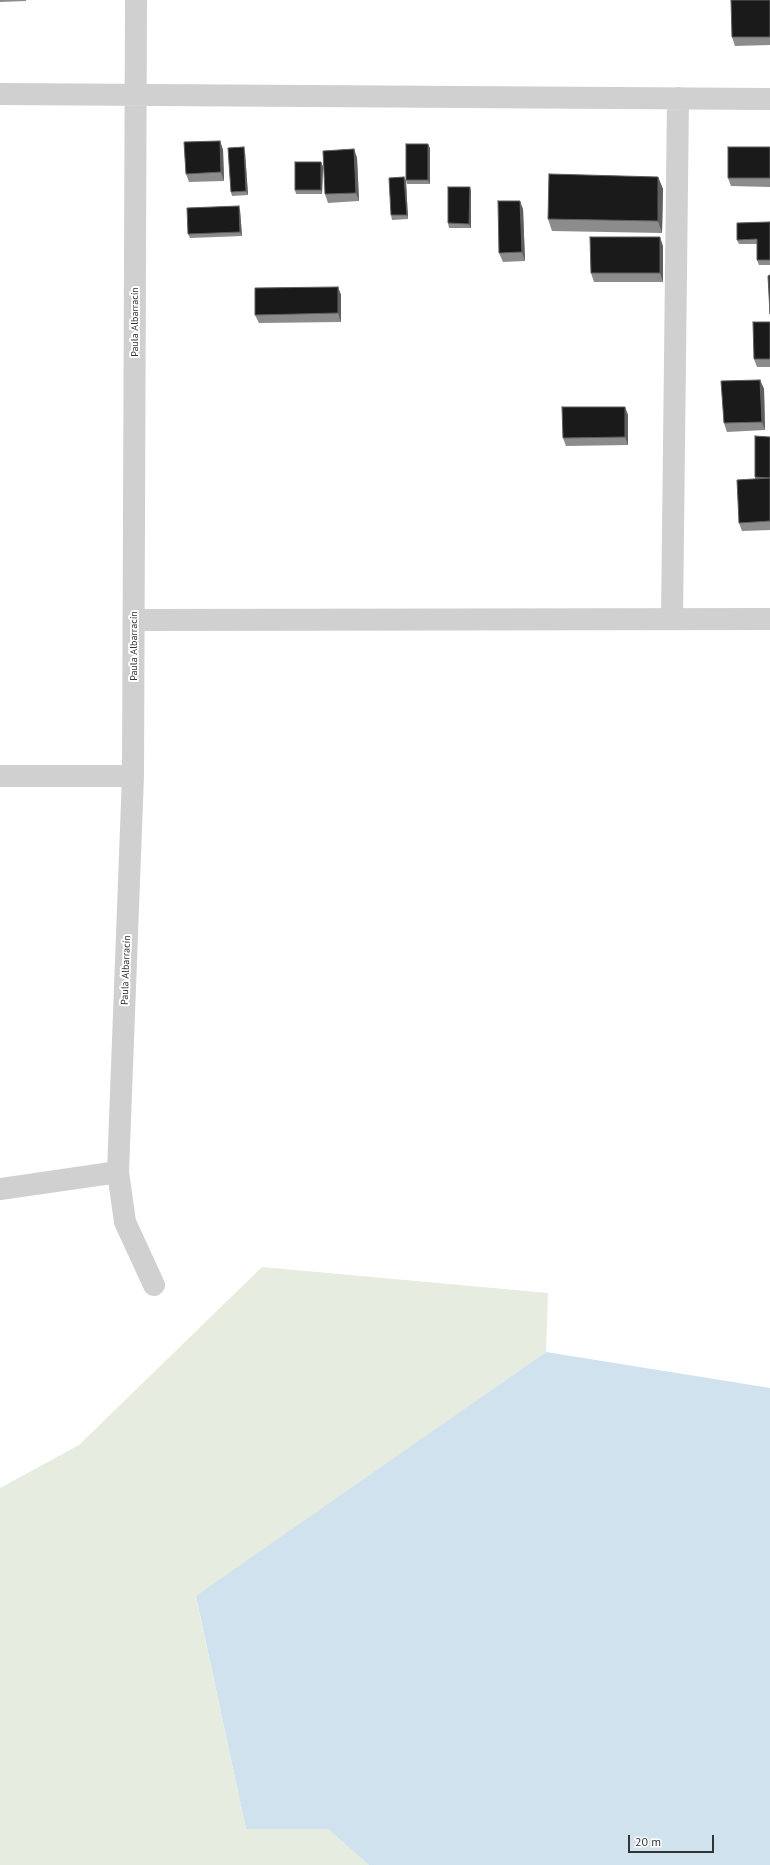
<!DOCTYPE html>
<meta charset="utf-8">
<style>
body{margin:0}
#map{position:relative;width:770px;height:1865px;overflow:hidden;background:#fff;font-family:"PT Sans",sans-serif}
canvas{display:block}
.scale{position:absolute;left:628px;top:1835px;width:86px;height:18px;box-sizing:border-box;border:2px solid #333;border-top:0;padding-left:5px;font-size:12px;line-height:14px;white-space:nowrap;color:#333;-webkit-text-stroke:3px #fff;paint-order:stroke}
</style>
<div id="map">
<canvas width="770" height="1865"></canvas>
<div class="scale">20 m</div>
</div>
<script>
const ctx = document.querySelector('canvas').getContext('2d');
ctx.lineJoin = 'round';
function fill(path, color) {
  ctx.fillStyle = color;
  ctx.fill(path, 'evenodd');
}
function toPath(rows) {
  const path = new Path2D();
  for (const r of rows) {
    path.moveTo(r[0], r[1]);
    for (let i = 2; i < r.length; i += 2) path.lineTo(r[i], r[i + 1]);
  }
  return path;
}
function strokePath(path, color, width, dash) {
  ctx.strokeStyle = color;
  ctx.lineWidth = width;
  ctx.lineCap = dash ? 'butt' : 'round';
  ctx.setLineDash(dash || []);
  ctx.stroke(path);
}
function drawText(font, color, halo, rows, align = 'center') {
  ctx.font = font + ' "PT Sans",sans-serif';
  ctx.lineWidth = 4;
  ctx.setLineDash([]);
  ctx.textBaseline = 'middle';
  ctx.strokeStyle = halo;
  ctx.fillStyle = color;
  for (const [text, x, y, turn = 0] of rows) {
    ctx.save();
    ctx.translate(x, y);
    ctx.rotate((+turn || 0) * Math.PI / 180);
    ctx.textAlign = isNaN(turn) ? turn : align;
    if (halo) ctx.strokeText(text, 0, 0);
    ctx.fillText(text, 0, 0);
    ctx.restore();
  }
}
fill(toPath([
 [262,1267,548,1293,546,1352,196,1597,246,1829,328,1829,369,1865,0,1865,0,1488,79,1445]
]), '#e6ecdf');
fill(toPath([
 [546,1352,770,1388,770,1865,369,1865,328,1829,246,1829,196,1596]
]), '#cfe2ee');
strokePath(toPath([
 [136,0,133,776,118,1172,125,1222,154,1285],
 [0,94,770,99],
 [672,619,678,98],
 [134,620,770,619],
 [0,776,133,776],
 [0,1189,118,1172]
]), '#d0d0d0', 22);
fill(toPath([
 [0,0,26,0,26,1,0,2],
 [770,0,770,45,735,46,732,37],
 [220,141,223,150,224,181,189,182,186,174],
 [770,147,770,187,731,186,728,178],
 [430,148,430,184,407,184,406,180],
 [354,149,357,158,359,201,328,203,325,194],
 [245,152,248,195,232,196,231,192],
 [321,162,323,167,322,194,296,194,295,190],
 [404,177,406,181,408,219,392,220,391,215],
 [658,177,663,189,662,233,552,231,548,219],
 [471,191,471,228,449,228,448,223],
 [523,209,525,261,503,262,499,253],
 [240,210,242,236,190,238,188,234],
 [770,222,770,265,759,265,757,260,757,244,739,244,737,240],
 [663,246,663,282,594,282,591,273],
 [338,287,341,295,341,322,259,323,255,315],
 [770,322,770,367,757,367,754,359],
 [760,380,764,389,765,430,727,432,724,423],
 [625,407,628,415,628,445,566,446,563,438],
 [770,437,770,530,742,531,739,523,755,479,755,477]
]), '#8c8c8c');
fill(toPath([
 [220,141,223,150,224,181,221,172],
 [428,144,430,148,430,184,428,180],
 [244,147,245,152,248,195,246,191],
 [354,149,357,158,359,201,356,193],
 [321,162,323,167,322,194,321,190],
 [404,177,406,181,408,219,407,215],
 [658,177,663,189,662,233,658,221],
 [470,187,471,191,471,228,469,224],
 [520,201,523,209,525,261,522,252],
 [239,206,240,210,242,236,240,232],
 [660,237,663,246,663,282,660,273],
 [338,287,341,295,341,322,338,313],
 [760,380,764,389,765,430,762,422],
 [625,407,628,415,628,445,625,437]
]), '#5f5f5f');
const building = toPath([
 [731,0,770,0,770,37,732,37,731,0],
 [220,141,221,172,186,174,184,142,220,141],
 [406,144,428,144,428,180,406,180,406,144],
 [244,147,246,191,231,192,228,148,244,147],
 [728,147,770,147,770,178,728,178,728,147],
 [354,149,356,193,325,194,323,151,354,149],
 [295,162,321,162,321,190,295,190,295,162],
 [549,174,658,177,658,221,548,219,549,174],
 [404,177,407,215,391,215,389,178,404,177],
 [448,187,470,187,469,224,448,223,448,187],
 [498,201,520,201,522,252,499,253,498,201],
 [239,206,240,232,188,234,187,208,239,206],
 [770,222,770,260,757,260,757,239,737,240,737,223,770,222],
 [590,237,660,237,660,273,591,273,590,237],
 [770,275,770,314,768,276,770,275],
 [338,287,338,313,255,315,255,288,338,287],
 [753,322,770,322,770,359,754,359,753,322],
 [760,380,762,422,724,423,721,381,760,380],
 [562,407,625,407,625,437,563,438,562,407],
 [755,436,770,437,770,478,755,477,755,436],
 [770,478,770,521,739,523,737,480,770,478]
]);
fill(building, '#1a1a1a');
strokePath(building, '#5f5f5f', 1);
drawText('10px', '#333', '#fff', [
 ["Paula Albarracín",135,322,-90],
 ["Paula Albarracín",134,646,-90],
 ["Paula Albarracín",126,970,-88]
]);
</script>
